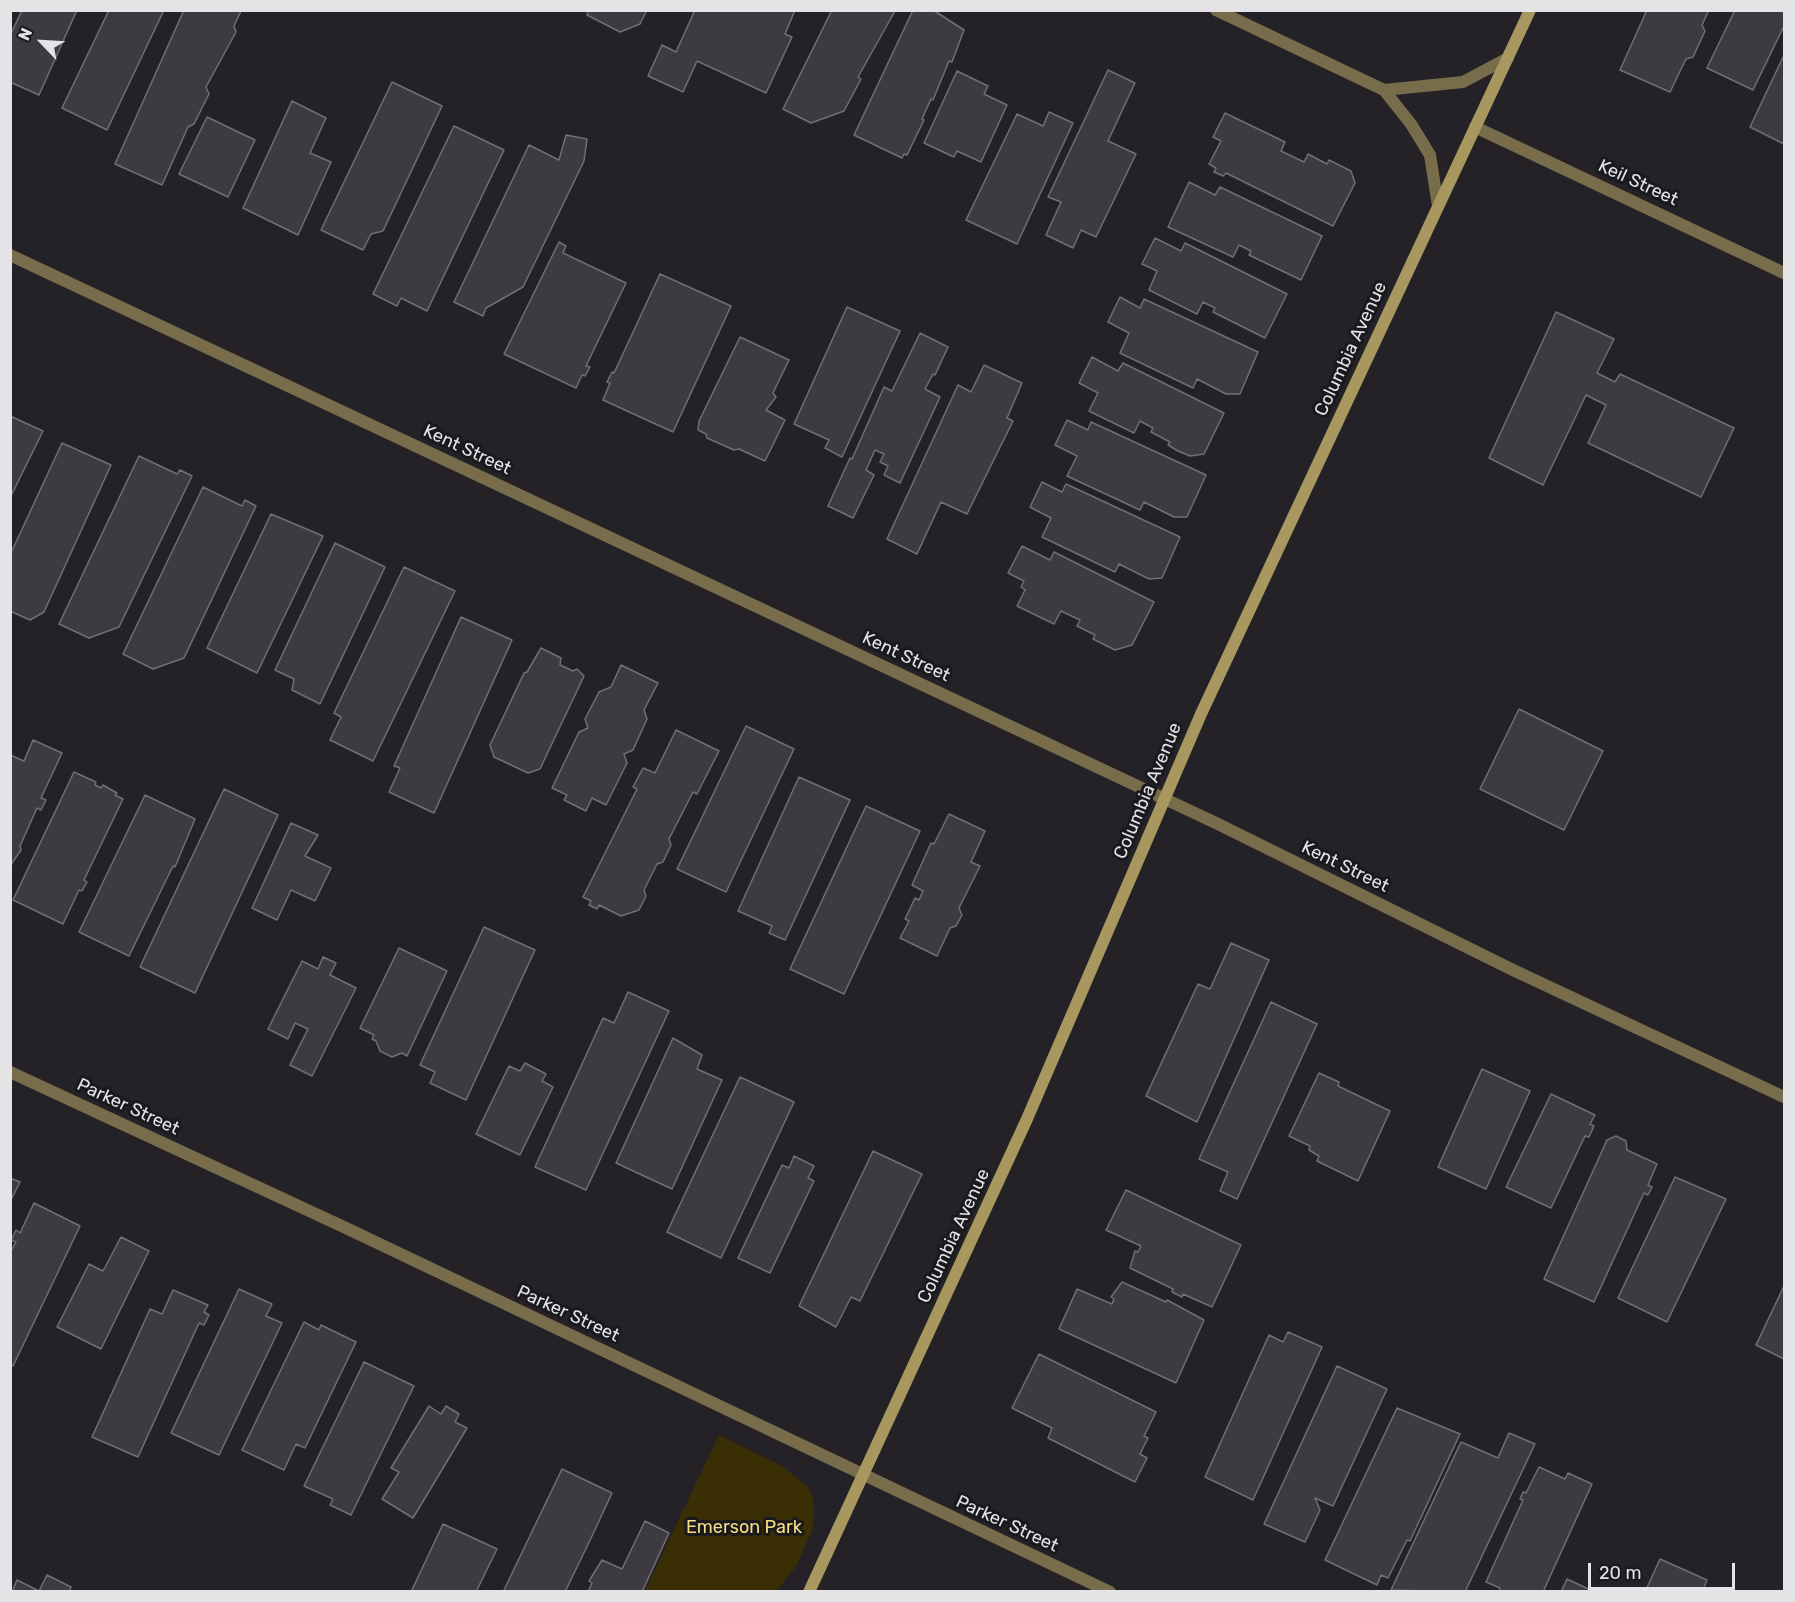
<!DOCTYPE html>
<style>
body{margin:0}
#map{position:relative;width:1795px;height:1602px;overflow:hidden;background:#242227;font-family:Rubik,sans-serif}
canvas{display:block}
.frame{position:absolute;inset:0;border:12px solid #e4e3e6;pointer-events:none}
.north{position:absolute;left:12px;top:12px;width:60px;height:60px;-webkit-text-stroke:4px #1a191d;paint-order:stroke;rotate:295deg;font-size:16px;font-weight:700;line-height:24px;text-align:center;color:#e4e3e6}
.north::after{content:'';display:block;margin:auto;width:21px;height:27px;background:#e4e3e6;clip-path:polygon(50% 0,100% 100%,50% 72%,0 100%)}
.scale{position:absolute;left:1588px;top:1563px;width:147px;height:27px;box-sizing:border-box;border:3px solid #e4e3e6;border-top:0;padding-left:8px;font-size:18px;line-height:21px;white-space:nowrap;color:#e4e3e6;-webkit-text-stroke:4px #1a191d;paint-order:stroke}
</style>
<div id="map">
<canvas width="1795" height="1602"></canvas>
<div class="frame"></div>
<div class="north">N</div>
<div class="scale">20 m</div>
</div>
<script>
const ctx = document.querySelector('canvas').getContext('2d');
ctx.lineJoin = 'round';
function fill(path, color) {
  ctx.fillStyle = color;
  ctx.fill(path, 'evenodd');
}
function toPath(rows) {
  const path = new Path2D();
  for (const r of rows) {
    path.moveTo(r[0], r[1]);
    for (let i = 2; i < r.length; i += 2) path.lineTo(r[i], r[i + 1]);
  }
  return path;
}
function strokePath(path, color, width, dash) {
  ctx.strokeStyle = color;
  ctx.lineWidth = width;
  ctx.lineCap = dash ? 'butt' : 'round';
  ctx.setLineDash(dash || []);
  ctx.stroke(path);
}
function drawText(font, color, halo, rows, align = 'center') {
  ctx.font = font + ' Rubik,sans-serif';
  ctx.lineWidth = 6;
  ctx.setLineDash([]);
  ctx.textBaseline = 'middle';
  ctx.strokeStyle = halo;
  ctx.fillStyle = color;
  for (const [text, x, y, turn = 0] of rows) {
    ctx.save();
    ctx.translate(x, y);
    ctx.rotate((+turn || 0) * Math.PI / 180);
    ctx.textAlign = isNaN(turn) ? turn : align;
    if (halo) ctx.strokeText(text, 0, 0);
    ctx.fillText(text, 0, 0);
    ctx.restore();
  }
}
fill(toPath([
 [719,1435,782,1466,808,1487,813,1498,814,1518,812,1531,795,1568,776,1591,645,1591]
]), '#3a2f04');
const building = toPath([
 [22,10,77,10,39,95,10,82,10,36,22,10],
 [109,10,164,10,107,130,62,108,109,10],
 [184,10,241,11,234,26,236,32,206,87,209,94,194,124,188,127,162,185,115,164,184,10],
 [589,10,647,10,640,24,620,32,587,15,589,10],
 [695,10,795,10,785,34,792,37,766,93,697,61,683,92,648,76,662,45,676,52,695,10],
 [832,10,895,11,858,77,861,79,844,111,811,123,783,109,832,10],
 [913,10,933,10,964,30,952,62,949,61,933,100,931,99,922,119,924,120,907,155,904,154,902,158,854,135,913,10],
 [1647,10,1709,10,1702,25,1705,31,1693,57,1686,59,1670,92,1620,70,1647,10],
 [1735,10,1784,10,1784,26,1753,90,1707,68,1735,10],
 [1784,55,1784,144,1750,127,1784,55],
 [1108,70,1135,83,1108,141,1136,154,1096,237,1081,230,1073,248,1046,235,1061,202,1048,197,1108,70],
 [957,71,988,86,984,94,1007,105,981,162,957,151,954,157,924,143,957,71],
 [392,82,442,106,383,231,371,234,363,250,321,230,392,82],
 [292,101,326,118,310,153,331,162,298,235,243,208,292,101],
 [1049,112,1073,123,1017,244,966,220,1017,114,1043,126,1049,112],
 [1225,113,1285,142,1281,151,1304,162,1308,154,1327,164,1329,160,1351,171,1355,183,1333,226,1226,173,1223,176,1214,172,1216,168,1209,164,1221,141,1213,137,1225,113],
 [207,117,255,140,228,197,179,174,207,117],
 [454,126,504,150,427,311,401,298,397,306,373,294,454,126],
 [566,135,587,139,584,161,523,287,486,308,483,316,454,302,529,145,559,160,566,135],
 [1189,182,1215,195,1220,187,1322,236,1301,280,1249,255,1251,251,1239,245,1233,257,1168,227,1189,182],
 [1155,238,1181,251,1185,243,1287,294,1265,338,1213,312,1215,308,1203,302,1197,314,1149,290,1157,271,1142,264,1155,238],
 [559,242,566,246,563,253,626,283,586,366,590,367,585,376,582,375,576,388,504,354,559,242],
 [660,274,731,306,673,432,603,400,610,383,607,382,612,372,614,373,660,274],
 [1120,297,1140,308,1144,299,1258,352,1240,394,1226,394,1197,379,1193,388,1120,353,1129,333,1108,322,1120,297],
 [847,307,900,331,842,457,825,448,829,440,794,424,847,307],
 [1556,312,1614,339,1597,373,1615,382,1620,374,1734,428,1701,497,1588,443,1606,405,1586,395,1543,485,1489,458,1556,312],
 [920,333,948,347,935,375,933,374,925,389,940,397,900,483,884,475,888,466,880,462,884,454,875,450,866,470,874,475,853,518,828,506,850,458,852,459,884,387,892,391,920,333],
 [740,337,789,360,773,393,776,397,766,410,785,420,765,461,739,449,734,450,707,438,706,434,698,430,699,421,740,337],
 [1092,357,1118,371,1123,363,1224,413,1204,454,1190,456,1178,451,1168,445,1170,442,1151,432,1153,428,1140,421,1134,433,1089,411,1098,393,1079,383,1092,357],
 [984,365,1022,383,1007,418,1013,421,967,514,941,502,917,554,887,539,958,385,971,392,984,365],
 [10,416,43,431,10,498,10,416],
 [1067,420,1088,430,1091,422,1206,475,1187,517,1174,517,1144,502,1140,510,1067,476,1077,456,1055,445,1067,420],
 [62,443,111,465,44,612,30,620,10,611,10,555,62,443],
 [139,456,177,474,180,470,192,476,119,627,89,638,59,624,139,456],
 [1042,482,1062,492,1066,484,1180,537,1162,578,1149,579,1119,564,1115,572,1042,537,1051,518,1030,507,1042,482],
 [203,487,242,506,245,500,256,506,184,658,153,669,123,654,203,487],
 [271,514,323,536,257,673,207,648,271,514],
 [335,543,385,567,320,704,292,690,294,679,275,670,335,543],
 [1022,546,1050,560,1054,552,1154,602,1132,645,1115,650,1093,639,1095,635,1077,626,1080,620,1061,611,1054,624,1017,606,1025,590,1021,587,1024,581,1008,573,1022,546],
 [404,567,455,591,373,761,330,740,341,717,334,713,404,567],
 [461,617,512,640,434,813,389,792,400,768,394,766,461,617],
 [541,648,561,658,560,665,573,671,577,669,584,676,540,769,528,773,494,757,490,745,524,673,527,672,541,648],
 [621,665,658,683,644,710,647,719,633,750,624,754,627,763,606,805,592,798,586,811,564,800,567,795,552,788,579,732,588,728,585,719,599,692,611,687,621,665],
 [1519,709,1603,751,1564,830,1480,789,1519,709],
 [746,726,794,749,726,892,677,869,746,726],
 [676,730,719,751,697,794,693,792,669,839,671,845,663,862,657,864,644,890,646,896,639,910,621,916,599,905,597,909,589,905,591,901,583,897,637,789,633,787,643,768,655,773,676,730],
 [33,740,62,753,41,798,46,800,41,810,37,808,20,846,21,850,10,866,10,755,24,761,33,740],
 [74,772,96,782,95,785,101,788,103,785,117,793,115,795,123,799,84,880,87,882,82,891,79,890,63,924,13,900,74,772],
 [799,777,850,800,785,940,769,933,772,926,738,911,799,777],
 [224,789,278,815,195,993,140,967,224,789],
 [145,795,195,819,175,867,173,866,129,956,79,932,145,795],
 [866,806,920,831,844,994,790,969,866,806],
 [949,814,985,831,971,862,980,866,959,908,962,915,956,926,950,928,937,956,900,938,909,921,905,919,915,898,919,900,923,891,912,885,931,843,934,844,949,814],
 [291,823,318,835,305,856,331,868,315,901,291,890,277,920,252,908,291,823],
 [484,927,535,950,466,1100,430,1083,435,1072,420,1065,484,927],
 [1231,943,1269,960,1197,1122,1146,1096,1198,984,1210,989,1231,943],
 [399,948,447,971,407,1056,402,1053,392,1057,380,1051,376,1041,372,1039,374,1035,360,1028,399,948],
 [323,957,336,963,330,975,356,988,312,1076,290,1065,308,1029,295,1023,288,1039,268,1029,302,961,318,969,323,957],
 [628,992,669,1011,586,1190,535,1167,603,1018,614,1023,628,992],
 [1271,1002,1317,1024,1237,1199,1220,1191,1228,1172,1199,1159,1271,1002],
 [673,1038,702,1055,697,1069,722,1080,672,1189,616,1163,673,1038],
 [525,1063,546,1074,542,1081,553,1087,520,1155,476,1134,509,1066,520,1071,525,1063],
 [1482,1069,1530,1091,1486,1189,1438,1167,1482,1069],
 [1319,1073,1339,1082,1338,1086,1390,1111,1358,1181,1317,1161,1319,1156,1309,1150,1310,1146,1289,1136,1319,1073],
 [740,1077,794,1102,721,1258,667,1232,740,1077],
 [1551,1094,1595,1115,1590,1124,1594,1126,1589,1137,1585,1136,1551,1208,1506,1187,1551,1094],
 [1616,1136,1626,1141,1627,1150,1657,1164,1648,1185,1652,1187,1648,1195,1644,1193,1594,1302,1544,1279,1607,1140,1616,1136],
 [873,1151,922,1174,860,1301,851,1297,836,1327,799,1306,873,1151],
 [794,1156,814,1166,808,1178,814,1181,770,1273,738,1258,782,1165,789,1168,794,1156],
 [1675,1177,1726,1199,1667,1322,1618,1298,1675,1177],
 [10,1178,20,1182,10,1202,10,1178],
 [1126,1190,1241,1245,1212,1307,1183,1294,1182,1297,1172,1292,1173,1289,1130,1268,1135,1251,1138,1252,1141,1246,1106,1230,1126,1190],
 [34,1203,80,1226,13,1366,10,1365,10,1253,16,1242,11,1240,16,1230,20,1233,34,1203],
 [121,1237,149,1251,101,1349,57,1327,89,1264,103,1271,121,1237],
 [1122,1282,1166,1302,1167,1300,1204,1320,1176,1383,1059,1329,1077,1289,1112,1304,1114,1299,1111,1297,1122,1282],
 [1784,1286,1784,1359,1756,1345,1784,1286],
 [239,1289,272,1304,266,1316,282,1323,219,1455,171,1433,239,1289],
 [173,1290,208,1305,204,1312,209,1315,204,1325,199,1323,138,1457,92,1437,150,1309,162,1314,173,1290],
 [304,1322,319,1330,321,1325,356,1342,305,1448,296,1444,284,1470,242,1450,304,1322],
 [1288,1332,1322,1347,1253,1500,1205,1477,1269,1335,1283,1342,1288,1332],
 [1039,1354,1156,1412,1144,1436,1148,1438,1140,1454,1147,1458,1135,1482,1048,1438,1052,1428,1012,1408,1039,1354],
 [364,1362,414,1386,351,1515,330,1505,333,1499,304,1486,364,1362],
 [1337,1366,1387,1389,1333,1506,1315,1498,1320,1510,1305,1542,1264,1524,1337,1366],
 [429,1406,441,1414,446,1406,459,1414,455,1422,467,1428,413,1518,382,1499,399,1472,391,1468,429,1406],
 [1397,1408,1460,1434,1410,1541,1407,1540,1388,1578,1381,1575,1377,1585,1325,1560,1397,1408],
 [1509,1433,1535,1444,1465,1592,1391,1590,1461,1442,1498,1458,1509,1433],
 [1539,1467,1565,1479,1568,1473,1592,1484,1543,1592,1499,1592,1500,1588,1486,1582,1523,1500,1520,1499,1523,1492,1526,1493,1539,1467],
 [562,1469,612,1493,593,1534,565,1592,503,1592,562,1469],
 [645,1521,669,1533,642,1592,588,1592,592,1583,589,1581,602,1560,622,1569,645,1521],
 [443,1524,497,1549,476,1592,411,1592,443,1524],
 [1660,1559,1707,1580,1702,1592,1645,1592,1660,1559],
 [47,1575,71,1587,69,1592,12,1592,17,1580,39,1591,47,1575],
 [1567,1579,1595,1592,1561,1592,1567,1579]
]);
fill(building, '#3d3b40');
strokePath(building, '#716f75', 1.5);
strokePath(toPath([
 [1216,10,1384,90,1411,124,1430,155,1438,206],
 [1384,90,1463,82,1508,58],
 [1475,127,1784,273],
 [10,255,1218,824,1513,970,1784,1097],
 [10,1072,346,1228,1110,1592]
]), '#786d4b', 12);
strokePath(toPath([
 [809,1592,1027,1119,1201,714,1530,10]
]), '#a8975f', 12);
drawText('18px', '#e4e3e6', '#1a191d', [
 ["Keil Street",1638,183,25],
 ["Columbia Avenue",1351,349,-65],
 ["Kent Street",467,450,25],
 ["Kent Street",906,657,25],
 ["Columbia Avenue",1148,791,-67],
 ["Kent Street",1345,867,26],
 ["Parker Street",128,1107,25],
 ["Columbia Avenue",954,1236,-65],
 ["Parker Street",568,1314,25],
 ["Parker Street",1007,1524,25]
]);
drawText('18px', '#f9dd81', '#1a191d', [
 ["Emerson Park",744,1528]
]);
</script>
